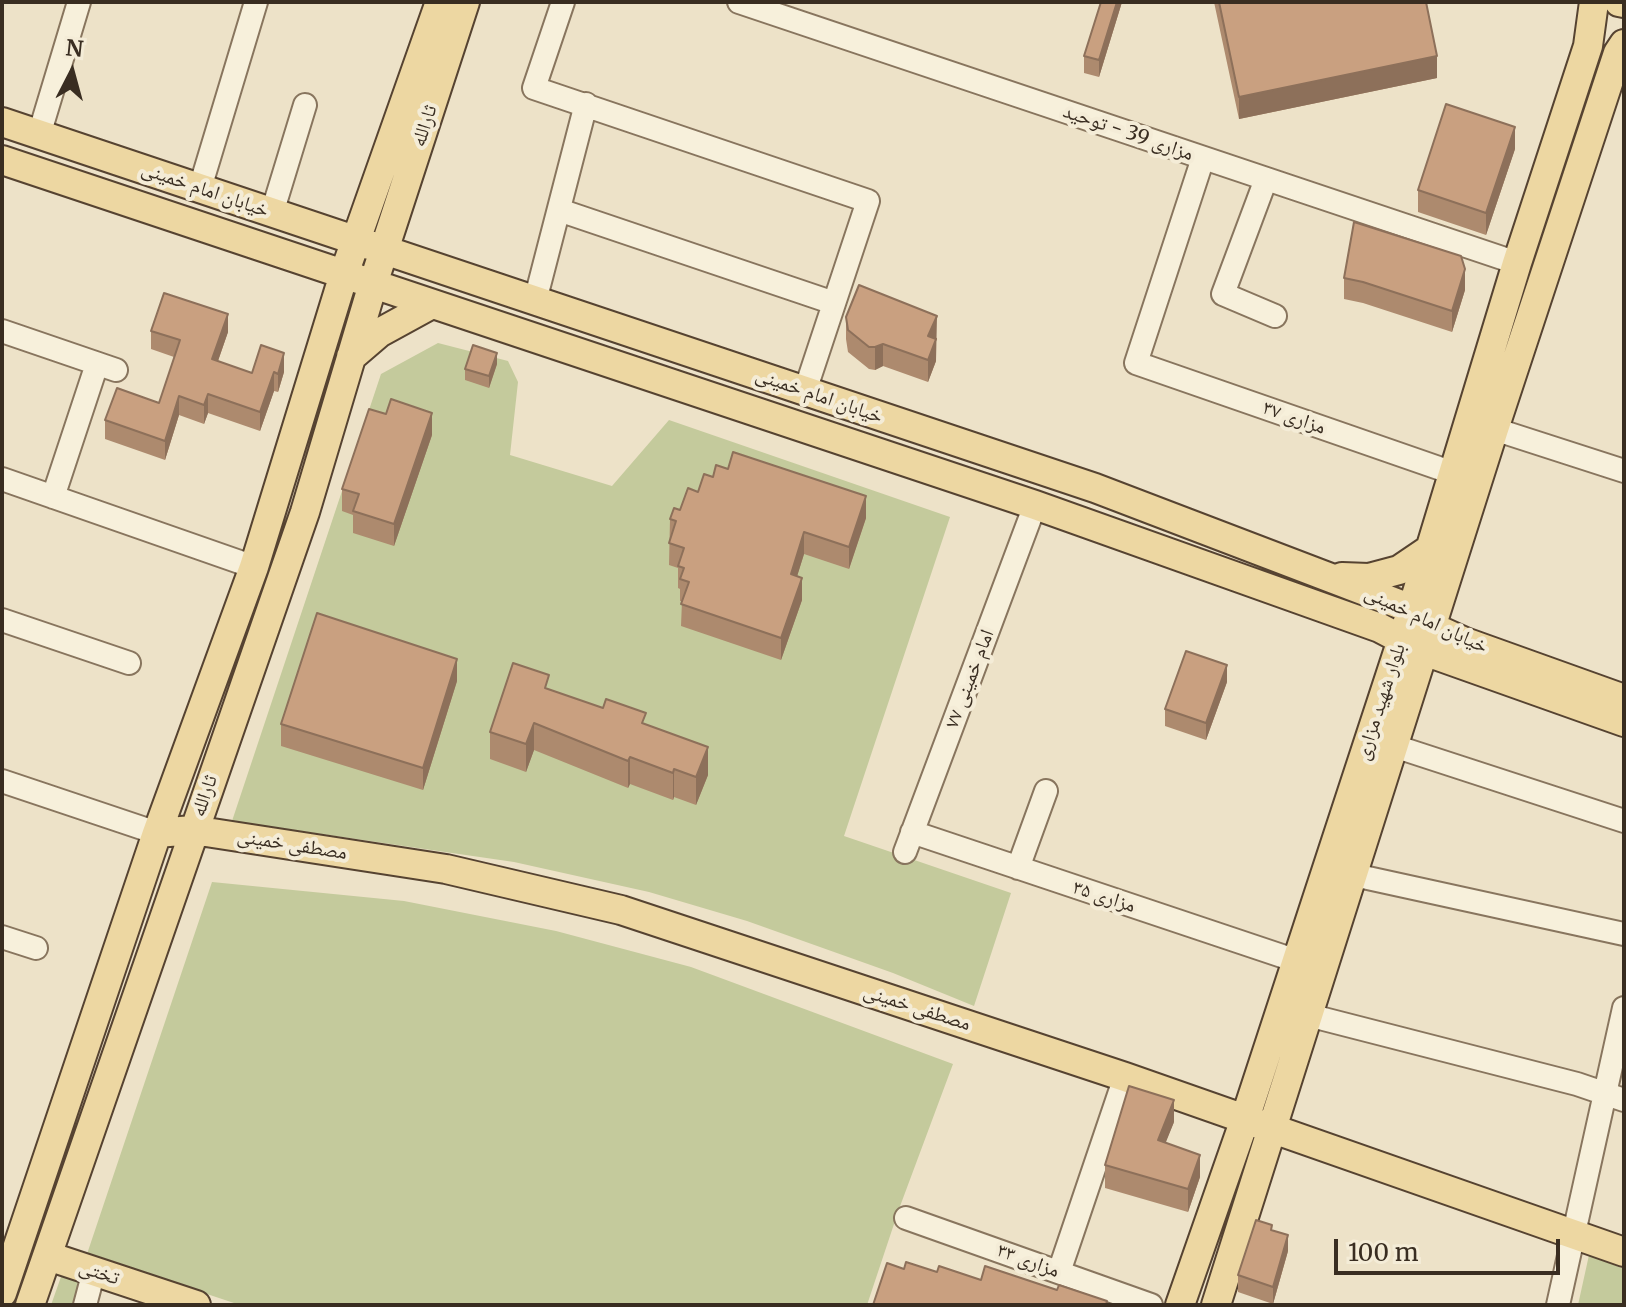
<!DOCTYPE html>
<meta charset="utf-8">
<style>
body{margin:0}
#map{position:relative;width:1626px;height:1307px;overflow:hidden;background:#ede2c8;font-family:Merriweather,serif}
canvas{display:block}
.frame{position:absolute;inset:0;border:4px solid #392d21;pointer-events:none}
.north{position:absolute;left:32px;top:32px;width:80px;height:80px;-webkit-text-stroke:6px #f4ecd7;paint-order:stroke;rotate:6deg;font-size:22px;font-weight:700;line-height:32px;text-align:center;color:#392d21}
.north::after{content:'';display:block;margin:auto;width:28px;height:36px;background:#392d21;clip-path:polygon(50% 0,100% 100%,50% 72%,0 100%)}
.scale{position:absolute;left:1334px;top:1239px;width:226px;height:36px;box-sizing:border-box;border:4px solid #392d21;border-top:0;padding-left:10px;font-size:24px;line-height:28px;white-space:nowrap;color:#392d21;-webkit-text-stroke:6px #f4ecd7;paint-order:stroke}
</style>
<div id="map">
<canvas width="1626" height="1307"></canvas>
<div class="frame"></div>
<div class="north">N</div>
<div class="scale">100 m</div>
</div>
<script>
const ctx = document.querySelector('canvas').getContext('2d');
ctx.lineJoin = 'round';
function fill(path, color) {
  ctx.fillStyle = color;
  ctx.fill(path, 'evenodd');
}
function toPath(rows) {
  const path = new Path2D();
  for (const r of rows) {
    path.moveTo(r[0], r[1]);
    for (let i = 2; i < r.length; i += 2) path.lineTo(r[i], r[i + 1]);
  }
  return path;
}
function strokePath(path, color, width, dash) {
  ctx.strokeStyle = color;
  ctx.lineWidth = width;
  ctx.lineCap = dash ? 'butt' : 'round';
  ctx.setLineDash(dash || []);
  ctx.stroke(path);
}
function drawText(font, color, halo, rows, align = 'center') {
  ctx.font = font + ' Merriweather,"Noto Naskh Arabic",serif';
  ctx.lineWidth = 8;
  ctx.setLineDash([]);
  ctx.textBaseline = 'middle';
  ctx.strokeStyle = halo;
  ctx.fillStyle = color;
  for (const [text, x, y, turn = 0] of rows) {
    ctx.save();
    ctx.translate(x, y);
    ctx.rotate((+turn || 0) * Math.PI / 180);
    ctx.textAlign = isNaN(turn) ? turn : align;
    if (halo) ctx.strokeText(text, 0, 0);
    ctx.fillText(text, 0, 0);
    ctx.restore();
  }
}
fill(toPath([
 [438,343,508,361,518,382,510,455,612,486,669,420,950,517,844,836,1011,893,974,1006,893,973,747,921,649,892,514,862,232,821,381,374],
 [212,882,404,901,556,931,691,967,953,1064,899,1209,867,1305,240,1305,87,1254],
 [1589,1255,1624,1269,1624,1305,1578,1305],
 [62,1274,83,1281,75,1305,51,1305]
]), '#c4ca9c');
const minor = toPath([
 [563,2,534,88,868,201,805,391],
 [739,2,1517,263],
 [39,135,79,2],
 [1203,158,1136,363,1453,473],
 [1266,179,1223,294,1275,316],
 [200,188,256,2],
 [559,210,834,303],
 [272,213,305,105],
 [535,301,586,104],
 [2,331,116,370],
 [1494,429,1624,471],
 [2,479,254,567],
 [53,497,97,364],
 [2,620,129,663],
 [1394,746,1624,821],
 [2,781,157,833],
 [912,832,1297,961],
 [905,852,1035,505],
 [1018,868,1046,791],
 [1354,875,1624,934],
 [2,937,36,948],
 [1308,1015,1577,1084,1624,1100],
 [906,1218,1151,1305],
 [1059,1272,1125,1077],
 [85,1305,94,1271],
 [1558,1305,1624,1008]
]);
const major = toPath([
 [1619,2,1624,3],
 [2,122,1095,488,1412,609,1432,627,1465,642,1624,699],
 [2,160,1035,505,1380,628,1424,651,1624,722],
 [351,357,379,333,432,304],
 [1342,577,1369,578,1399,570,1430,549],
 [157,833,193,830,446,869,621,910,1125,1077,1624,1252],
 [48,1256,196,1305],
 [2,1293,157,833,254,567,344,274,440,2],
 [30,1305,305,512,373,284,465,2],
 [1180,1305,1245,1119,1412,609,1517,263,1588,46,1594,2],
 [1216,1305,1494,429,1618,53,1624,44]
]);
strokePath(minor, '#88755e', 26);
strokePath(major, '#564331', 32);
strokePath(minor, '#f7f0db', 22);
strokePath(major, '#edd7a2', 28);
fill(toPath([
 [1101,2,1122,2,1099,77,1084,73,1084,56],
 [1214,2,1426,2,1437,78,1239,119],
 [1515,149,1486,235,1418,212,1418,190],
 [1344,278,1465,290,1452,332,1363,303,1344,299],
 [846,317,937,338,936,341,936,361,928,382,883,366,875,370,869,369,848,352,846,339],
 [151,331,228,332,218,361,252,373,284,372,278,392,274,391,260,431,208,413,204,424,179,415,165,460,105,439,105,420,159,403,174,357,151,349],
 [497,364,489,388,465,380,465,369],
 [432,435,394,546,353,533,353,515,342,511,342,489],
 [698,492,866,518,849,569,804,554,797,576,802,600,781,660,681,626,682,601,680,601,680,589,678,588,678,568,669,565,670,519],
 [457,681,423,790,281,746,281,724],
 [1227,682,1206,740,1165,726,1165,709],
 [549,689,646,725,708,775,696,805,674,797,673,800,630,784,628,788,534,750,526,772,490,759,490,732],
 [1174,1122,1165,1143,1200,1177,1188,1212,1105,1188,1105,1165],
 [1288,1251,1273,1304,1238,1292,1238,1275]
]), '#ad8a6e');
fill(toPath([
 [1117,2,1122,2,1099,77,1099,60],
 [1437,56,1437,78,1239,119,1239,97],
 [1515,127,1515,149,1486,235,1486,213],
 [1465,269,1465,290,1452,332,1452,311],
 [228,314,228,332,212,378,212,359],
 [937,316,936,361,928,382,928,336],
 [883,344,883,366,875,370,875,347],
 [284,353,284,372,278,392,278,374],
 [497,353,497,364,489,388,489,376],
 [274,372,274,391,260,431,260,412],
 [208,394,208,413,204,424,204,405],
 [179,396,179,415,165,460,165,441],
 [432,413,432,435,394,546,394,524],
 [866,496,866,518,849,569,849,547],
 [804,532,804,554,791,596,791,574],
 [802,578,802,600,781,660,781,638],
 [457,659,457,681,423,790,423,768],
 [1227,665,1227,682,1206,740,1206,723],
 [534,723,534,750,526,772,526,744],
 [708,747,708,775,696,805,696,777],
 [630,757,630,784,628,788,628,761],
 [674,769,674,797,673,800,673,773],
 [1174,1100,1174,1122,1158,1162,1158,1140],
 [1200,1155,1200,1177,1188,1212,1188,1189],
 [1288,1235,1288,1251,1273,1304,1273,1287]
]), '#8d705a');
const building = toPath([
 [1101,2,1117,2,1099,60,1084,56,1101,2],
 [1219,2,1426,2,1437,56,1239,97,1219,2],
 [1446,104,1515,127,1486,213,1418,190,1446,104],
 [1354,222,1461,256,1465,269,1452,311,1363,282,1344,278,1354,222],
 [859,285,937,316,928,336,936,339,928,360,883,344,875,347,869,347,848,330,846,317,859,285],
 [164,293,228,314,212,359,252,373,261,345,284,353,278,374,274,372,260,412,208,394,204,405,179,396,165,441,105,420,117,388,159,403,180,340,151,331,164,293],
 [473,345,497,353,489,376,465,369,473,345],
 [391,399,432,413,394,524,353,511,359,494,342,489,369,409,386,414,391,399],
 [733,452,866,496,849,547,804,532,791,574,802,578,781,638,681,604,689,582,680,579,684,568,678,566,684,548,669,543,676,521,670,519,674,508,680,510,688,488,698,492,704,474,713,477,716,465,728,469,733,452],
 [317,613,457,659,423,768,281,724,317,613],
 [1186,651,1227,665,1206,723,1165,709,1186,651],
 [513,663,549,675,545,688,603,708,606,699,646,713,642,723,708,747,696,777,674,769,673,773,630,757,628,761,534,723,526,744,490,732,513,663],
 [1129,1086,1174,1100,1158,1140,1200,1155,1188,1189,1105,1165,1129,1086],
 [1256,1220,1272,1225,1271,1230,1288,1235,1273,1287,1238,1275,1256,1220],
 [906,1262,937,1272,939,1266,981,1280,985,1266,1057,1290,1059,1285,1107,1301,1106,1305,873,1305,887,1263,904,1269,906,1262]
]);
fill(building, '#c9a080');
strokePath(building, '#8d705a', 2);
drawText('20px', '#392d21', '#f4ecd7', [
 ["ثارالله",425,126,-72],
 ["مزاری 39 - توحید",1128,133,19],
 ["خیابان امام خمینی",205,190,19],
 ["خیابان امام خمینی",819,396,19],
 ["مزاری ۳۷",1294,418,19],
 ["خیابان امام خمینی",1426,620,25],
 ["امام خمینی ۷۷",970,679,-69],
 ["بلوار شهید مزاری",1381,702,-72],
 ["ثارالله",205,796,-71],
 ["مصطفی خمینی",292,845,9],
 ["مزاری ۳۵",1104,897,18],
 ["مصطفی خمینی",917,1008,18],
 ["مزاری ۳۳",1028,1261,20],
 ["تختی",99,1273,18]
]);
</script>
